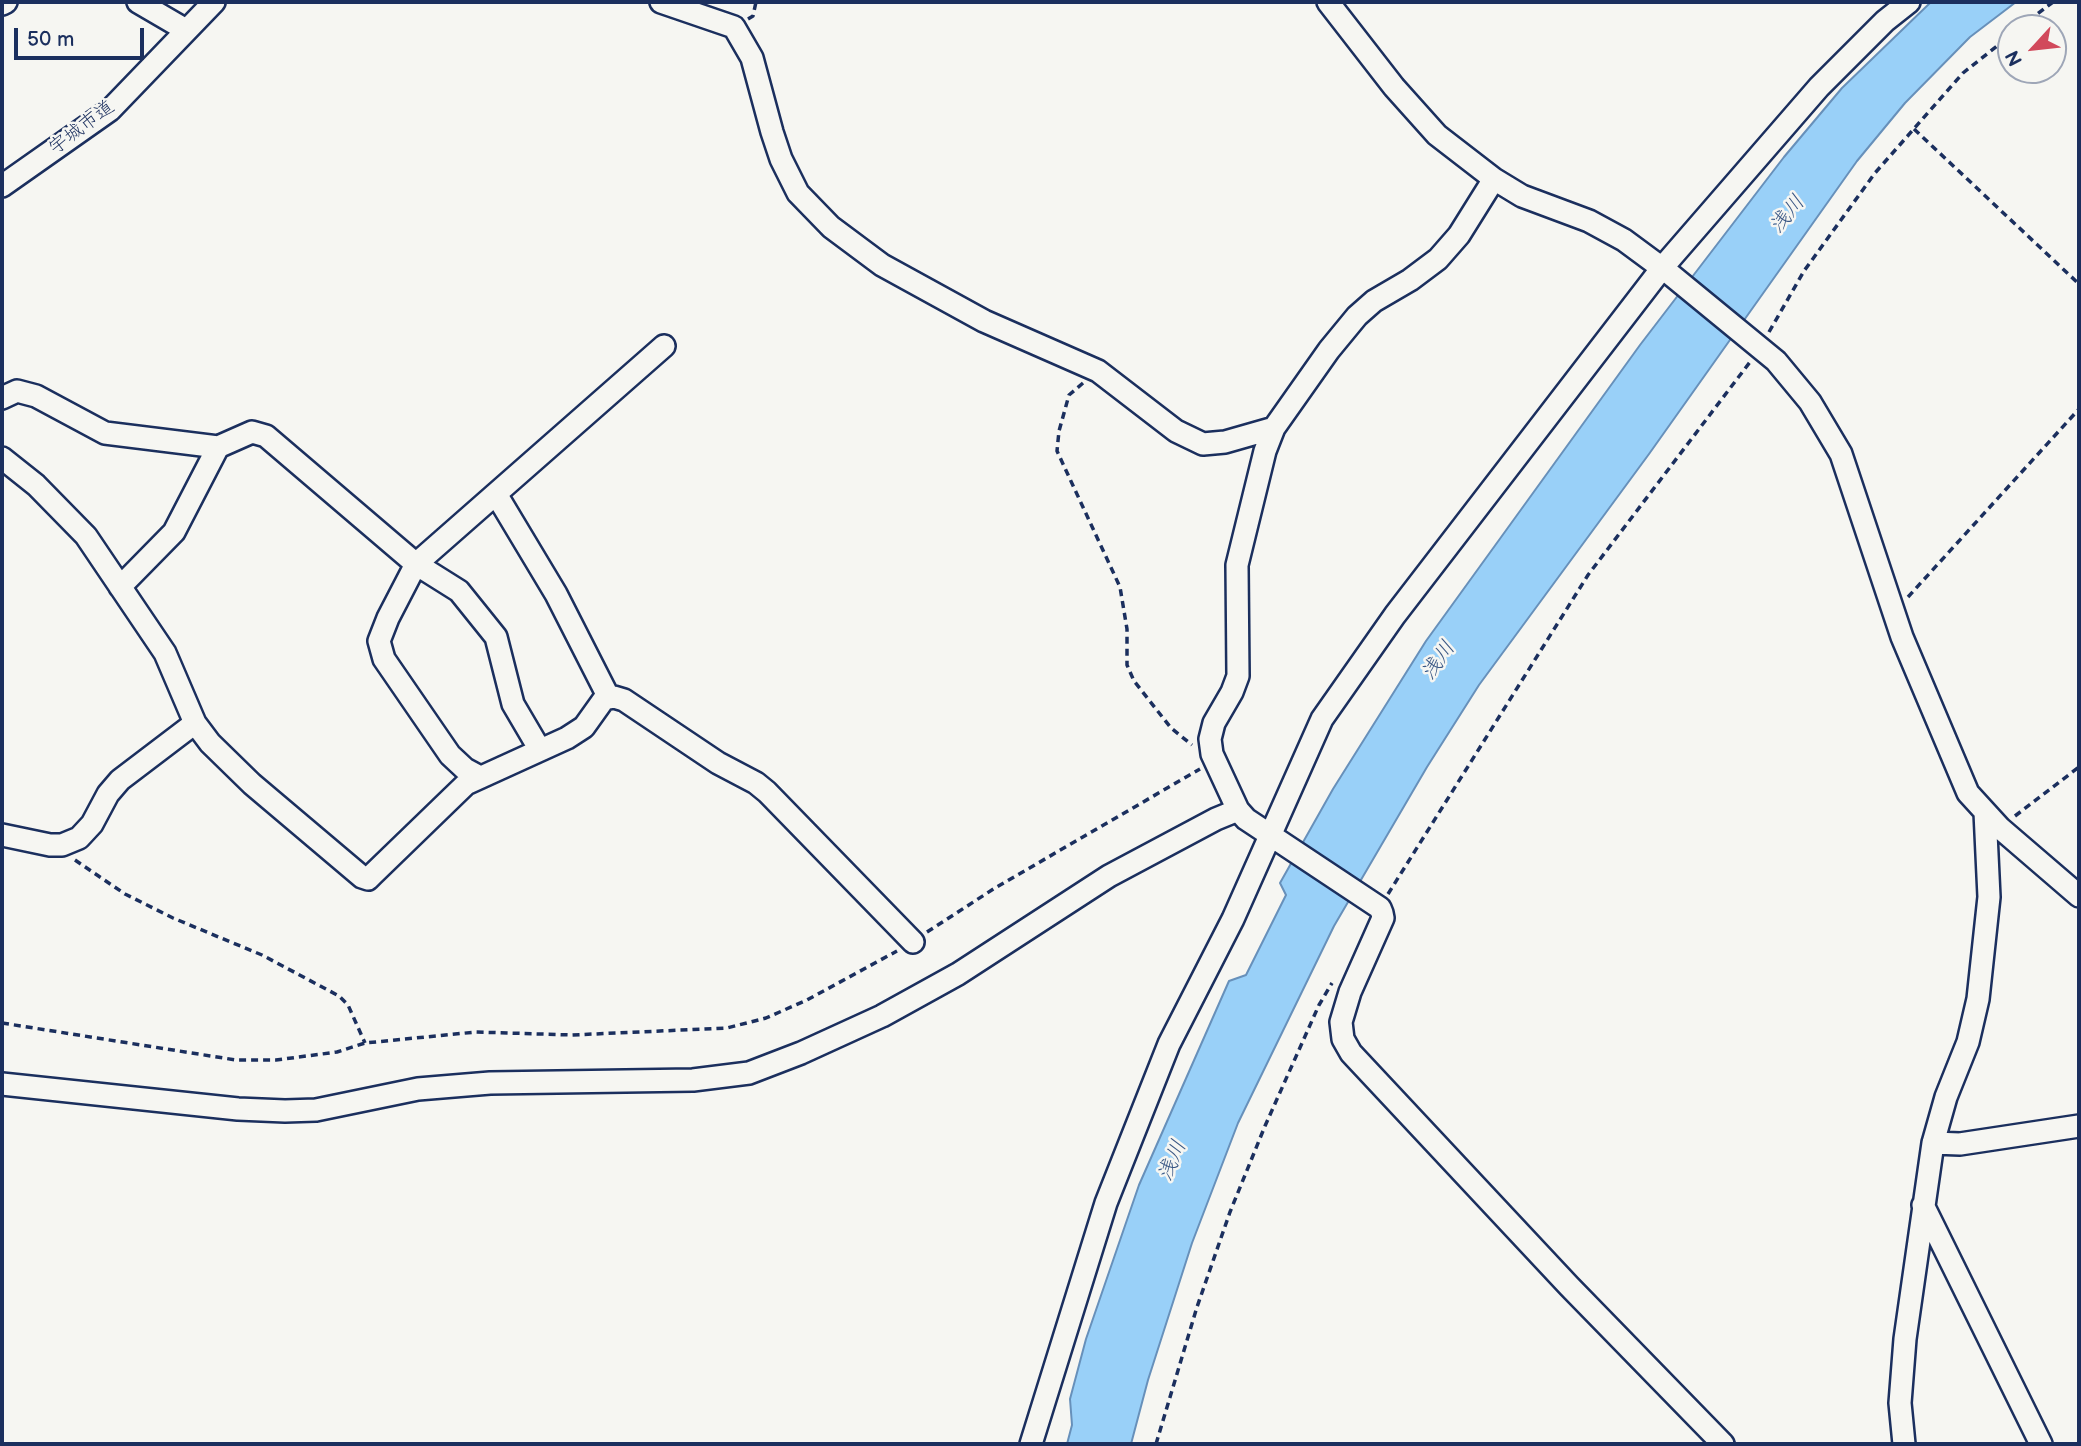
<!DOCTYPE html>
<meta charset="utf-8">
<style>
body{margin:0}
#map{position:relative;width:2081px;height:1446px;overflow:hidden;background:#f6f6f2;font-family:"Balsamiq Sans",sans-serif}
canvas{display:block}
.frame{position:absolute;inset:0;border:4px solid #1b2f5e;pointer-events:none}
.north{position:absolute;left:1997px;top:14px;width:70px;height:70px;box-sizing:border-box;background:#f6f6f2;border:2px solid #9ea6b7;border-radius:50%;rotate:243deg;font-size:19px;font-weight:700;line-height:28px;text-align:center;color:#1b2f5e}
.north::after{content:'';display:block;margin:auto;width:24px;height:32px;background:#d1495b;clip-path:polygon(50% 0,100% 100%,50% 72%,0 100%)}
.scale{position:absolute;left:14px;top:28px;width:130px;height:32px;box-sizing:border-box;border:4px solid #1b2f5e;border-top:0;padding-left:9px;font-size:21px;line-height:24px;white-space:nowrap;color:#1b2f5e;-webkit-text-stroke:5px #f6f6f2;paint-order:stroke}
</style>
<div id="map">
<canvas width="2081" height="1446"></canvas>
<div class="frame"></div>
<div class="north">N</div>
<div class="scale">50 m</div>
</div>
<script>
const ctx = document.querySelector('canvas').getContext('2d');
ctx.lineJoin = 'round';
function fill(path, color) {
  ctx.fillStyle = color;
  ctx.fill(path, 'evenodd');
}
function toPath(rows) {
  const path = new Path2D();
  for (const r of rows) {
    path.moveTo(r[0], r[1]);
    for (let i = 2; i < r.length; i += 2) path.lineTo(r[i], r[i + 1]);
  }
  return path;
}
function strokePath(path, color, width, dash) {
  ctx.strokeStyle = color;
  ctx.lineWidth = width;
  ctx.lineCap = dash ? 'butt' : 'round';
  ctx.setLineDash(dash || []);
  ctx.stroke(path);
}
function drawText(font, color, halo, rows, align = 'center') {
  ctx.font = font + ' "Balsamiq Sans","Klee One",sans-serif';
  ctx.lineWidth = 5;
  ctx.setLineDash([]);
  ctx.textBaseline = 'middle';
  ctx.strokeStyle = halo;
  ctx.fillStyle = color;
  for (const [text, x, y, turn = 0] of rows) {
    ctx.save();
    ctx.translate(x, y);
    ctx.rotate((+turn || 0) * Math.PI / 180);
    ctx.textAlign = isNaN(turn) ? turn : align;
    if (halo) ctx.strokeText(text, 0, 0);
    ctx.fillText(text, 0, 0);
    ctx.restore();
  }
}
const water = toPath([
 [1931,2,2016,2,1970,37,1905,103,1857,161,1649,454,1479,685,1427,767,1334,926,1238,1123,1192,1243,1148,1380,1131,1444,1067,1444,1072,1425,1070,1399,1086,1339,1139,1185,1229,981,1246,975,1286,895,1280,883,1333,789,1426,641,1640,345,1784,157,1842,88,1931,2]
]);
fill(water, '#99d0f8');
strokePath(water, '#6790ba', 2);
const minor = toPath([
 [138,2,186,30],
 [661,2,734,27,752,58,772,132,781,159,798,193,831,227,882,265,984,321,1098,371,1176,431,1203,444,1225,442,1274,428],
 [1328,2,1394,87,1437,135,1494,179,1522,196,1589,221,1624,240,1670,274,1776,361,1810,402,1841,454,1902,637,1968,793,2000,828,2079,896],
 [2,4,6,2],
 [1494,179,1459,235,1438,259,1410,280,1374,301,1357,316,1329,350,1274,428,1265,451,1237,565,1238,676,1232,692,1214,723,1210,739,1212,754,1238,810,1246,819,1380,908,1382,913,1383,918,1350,992,1341,1022,1343,1039,1351,1053,1569,1286,1723,1444],
 [2,186,110,110,214,2],
 [2,398,17,391,36,396,105,433,218,447,252,432,266,436,416,564,459,591,496,637,513,704,540,750],
 [2,458,36,485,86,536,165,653,195,723,210,743,252,784,362,877,368,879,372,875,466,784,567,738,584,727,604,699,614,697,624,700,718,763,756,783,767,792,913,942],
 [496,494,556,594,609,698],
 [120,587,174,532,218,447],
 [478,776,465,769,450,755,384,659,379,641,388,618,416,564,664,346],
 [2,835,50,845,62,845,79,838,92,824,108,794,120,780,195,723],
 [2,1084,238,1109,285,1111,316,1110,418,1089,490,1083,693,1080,749,1073,801,1053,882,1016,958,974,1109,876,1216,819,1238,810],
 [1933,1143,1960,1144,2079,1126],
 [1923,1205,2041,1444],
 [1031,1444,1106,1203,1169,1044,1233,919,1322,719,1395,615,1662,268,1819,87,1885,21,1909,2],
 [1904,1444,1900,1403,1905,1339,1933,1143,1946,1097,1968,1042,1978,999,1989,897,1985,812]
]);
strokePath(minor, '#1b2f5e', 26);
strokePath(toPath([
 [748,19,753,16,756,2],
 [2019,28,2053,2],
 [1914,129,2079,284],
 [1769,332,1804,271,1875,173,1963,73,2011,35],
 [1083,383,1069,395,1059,431,1057,451,1120,587,1127,629,1127,665,1134,681,1171,728,1192,745],
 [1908,597,2079,409],
 [2015,816,2079,767],
 [75,860,125,894,173,918,262,955,339,996,348,1005,365,1043],
 [1388,894,1588,575,1750,362],
 [927,932,995,888,1200,769],
 [2,1023,236,1060,276,1060,337,1052,365,1043,476,1032,572,1035,727,1028,766,1018,807,1000,897,951],
 [1156,1444,1197,1307,1230,1212,1265,1126,1319,1005,1332,983]
]), '#1b2f5e', 3.5, [7, 5]);
strokePath(minor, '#f6f6f2', 21);
drawText('19px', '#1b2f5e', '#f6f6f2', [
 ["宇城市道",82,128,-37]
]);
drawText('italic 21px', '#3a5784', '#f6f6f2', [
 ["浅川",1788,215,-51],
 ["浅川",1439,661,-55],
 ["浅川",1173,1161,-67]
]);
</script>
